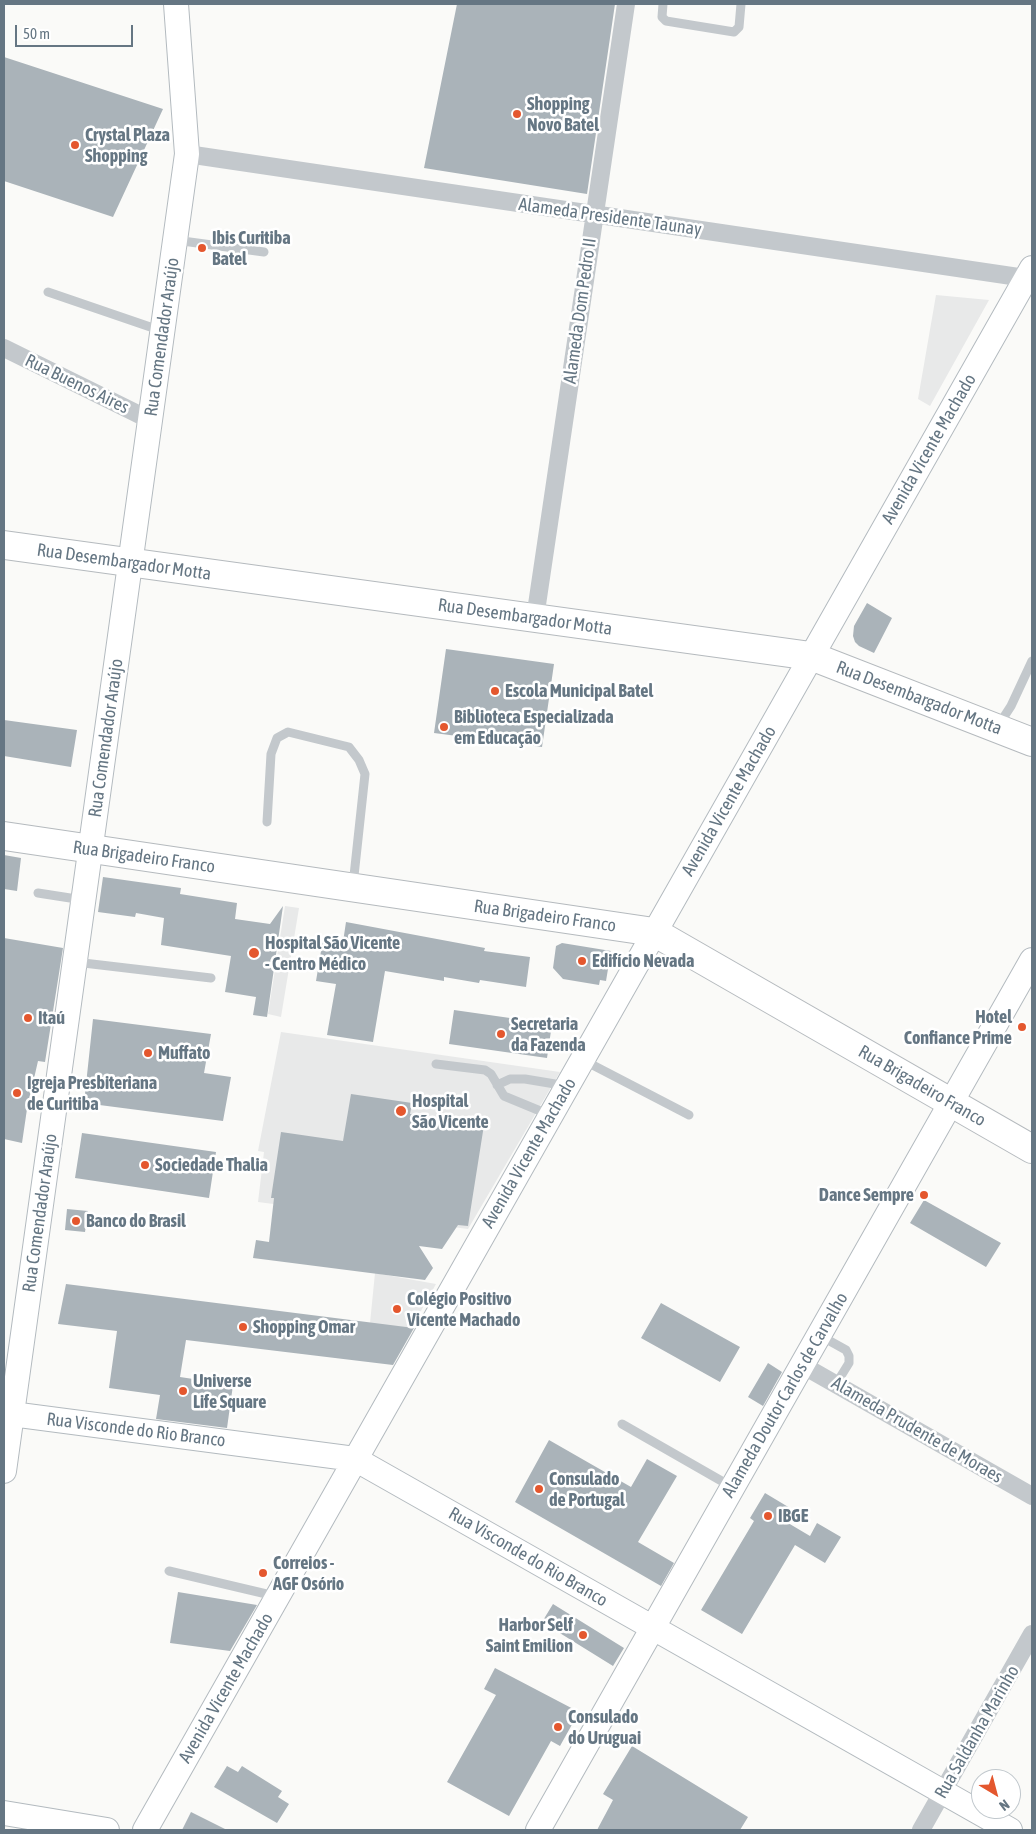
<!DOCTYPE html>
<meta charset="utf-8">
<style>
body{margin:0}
#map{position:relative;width:1036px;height:1834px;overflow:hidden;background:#fafaf8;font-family:"Asap Condensed",sans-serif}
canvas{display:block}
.frame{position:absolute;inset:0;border:5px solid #657683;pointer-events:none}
.north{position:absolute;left:971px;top:1769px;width:50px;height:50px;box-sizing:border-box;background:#fff;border:1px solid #c1c8cd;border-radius:50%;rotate:143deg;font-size:14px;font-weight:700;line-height:20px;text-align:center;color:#657683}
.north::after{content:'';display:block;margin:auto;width:18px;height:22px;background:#e4572e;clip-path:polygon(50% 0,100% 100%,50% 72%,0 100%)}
.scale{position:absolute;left:15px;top:25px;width:118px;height:22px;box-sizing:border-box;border:2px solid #657683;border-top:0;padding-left:6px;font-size:15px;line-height:18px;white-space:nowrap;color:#657683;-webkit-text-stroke:4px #fff;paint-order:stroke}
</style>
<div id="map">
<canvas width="1036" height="1834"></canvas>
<div class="frame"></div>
<div class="north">N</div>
<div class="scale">50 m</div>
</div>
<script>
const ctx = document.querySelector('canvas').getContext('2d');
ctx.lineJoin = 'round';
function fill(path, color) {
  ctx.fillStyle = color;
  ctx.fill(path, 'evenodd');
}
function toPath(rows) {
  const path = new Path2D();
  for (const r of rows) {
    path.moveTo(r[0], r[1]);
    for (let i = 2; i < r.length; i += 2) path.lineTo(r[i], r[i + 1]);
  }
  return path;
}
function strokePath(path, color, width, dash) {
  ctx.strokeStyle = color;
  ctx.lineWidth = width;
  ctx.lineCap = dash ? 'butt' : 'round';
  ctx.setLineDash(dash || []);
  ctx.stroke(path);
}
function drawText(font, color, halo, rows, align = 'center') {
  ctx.font = font + ' "Asap Condensed",sans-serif';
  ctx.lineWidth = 5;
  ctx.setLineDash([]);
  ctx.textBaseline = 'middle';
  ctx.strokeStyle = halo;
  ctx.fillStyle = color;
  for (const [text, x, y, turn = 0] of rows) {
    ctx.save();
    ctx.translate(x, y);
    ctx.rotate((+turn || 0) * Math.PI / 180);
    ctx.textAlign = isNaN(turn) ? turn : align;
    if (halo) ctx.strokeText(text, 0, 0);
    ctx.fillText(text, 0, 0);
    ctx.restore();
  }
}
fill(toPath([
 [936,295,989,300,930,406,918,399],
 [285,906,299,908,281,1017,268,1014],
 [281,1032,560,1072,468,1229,258,1202,264,1152,258,1151],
 [375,1273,436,1284,407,1336,369,1333]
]), '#e8e9e9');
fill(toPath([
 [457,4,615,4,587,194,424,168],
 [4,57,163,109,113,217,4,181],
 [867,603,892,618,874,653,859,646,855,642,853,636,854,626],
 [446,649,554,664,542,747,434,733],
 [4,720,77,730,71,767,4,756],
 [4,855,21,858,17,891,4,889],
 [103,877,181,888,180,894,237,903,235,919,270,924,283,906,267,1017,253,1015,256,997,225,992,231,956,161,945,164,918,136,913,135,917,98,912],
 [346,922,485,948,484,951,530,957,526,987,480,980,479,983,444,977,444,981,385,971,373,1042,327,1035,336,984,316,981,323,939,343,942],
 [4,938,63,948,45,1062,38,1061,27,1109,22,1143,4,1139],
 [562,943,611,951,606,981,600,980,599,985,563,979,553,968,556,946],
 [454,1010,552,1024,547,1058,449,1044],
 [93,1019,211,1034,204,1073,231,1077,223,1121,84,1103],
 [351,1094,412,1103,410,1114,484,1125,468,1226,458,1225,442,1249,419,1246,433,1268,425,1280,253,1258,256,1240,269,1242,274,1198,271,1198,281,1132,343,1141],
 [82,1133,216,1152,209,1198,75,1178],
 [924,1200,1001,1243,986,1267,910,1223],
 [67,1209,88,1211,85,1232,65,1230],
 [66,1284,414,1328,393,1365,186,1340,180,1377,233,1385,227,1428,156,1419,160,1395,109,1388,117,1331,58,1324],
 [661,1303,740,1347,720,1382,641,1338],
 [768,1363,782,1372,763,1406,748,1397],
 [549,1440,631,1487,647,1459,677,1476,638,1542,674,1563,661,1586,515,1502],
 [765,1493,790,1508,783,1520,810,1536,817,1523,841,1537,825,1563,795,1545,742,1634,701,1610,754,1521,750,1518],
 [178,1592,257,1605,230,1651,170,1643],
 [553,1604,624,1648,613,1666,542,1622],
 [495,1668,579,1712,560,1746,551,1741,509,1816,447,1782,496,1695,484,1689],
 [632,1746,748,1817,740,1830,597,1830,613,1800,603,1794],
 [227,1766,238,1772,242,1766,282,1791,278,1797,289,1804,277,1823,214,1787],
 [191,1812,227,1830,182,1830]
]), '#aab3b9');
const secondary = toPath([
 [4,1413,355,1459,1010,1830],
 [4,1471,187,154,176,4],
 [4,1813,107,1830],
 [145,1830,1032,268],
 [538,1830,1032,960]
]);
const primary = toPath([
 [4,545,811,656,1032,742],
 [4,836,654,932,1032,1149]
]);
strokePath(secondary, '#b3babf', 26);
strokePath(primary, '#b5babe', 30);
strokePath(toPath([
 [663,4,662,17,666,21,734,32,739,27,741,4],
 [175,240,264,252],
 [48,292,162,331],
 [998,726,1011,706,1032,661],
 [267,822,271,754,277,738,288,732,349,747,359,760,365,774,353,885],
 [38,893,83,900],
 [75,962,211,978],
 [583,1060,689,1115],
 [436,1064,485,1070,491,1074,504,1096,550,1115],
 [497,1085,510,1079,525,1079,567,1086],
 [819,1335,846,1350,849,1356,849,1363,836,1384],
 [622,1424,732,1487],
 [169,1571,275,1596]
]), '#c3c8cc', 9);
strokePath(toPath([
 [187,154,1032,279],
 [4,348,150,420],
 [535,618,626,4],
 [802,1365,1032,1496],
 [921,1830,1032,1634]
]), '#c3c8cc', 18);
strokePath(secondary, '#fff', 24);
strokePath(primary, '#fff', 28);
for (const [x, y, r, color] of [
 [517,114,5,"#e4572e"],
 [75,145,5,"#e4572e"],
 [202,248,5,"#e4572e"],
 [495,691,5,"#e4572e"],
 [444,727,5,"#e4572e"],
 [254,953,6,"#e4572e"],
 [582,961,5,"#e4572e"],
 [28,1018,5,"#e4572e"],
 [1022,1027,5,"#e4572e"],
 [501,1034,5,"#e4572e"],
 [148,1053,5,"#e4572e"],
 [17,1093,5,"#e4572e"],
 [401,1111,6,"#e4572e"],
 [145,1165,5,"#e4572e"],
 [924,1195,5,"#e4572e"],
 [76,1221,5,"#e4572e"],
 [397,1309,5,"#e4572e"],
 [243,1327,5,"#e4572e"],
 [183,1391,5,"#e4572e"],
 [539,1489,5,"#e4572e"],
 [768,1516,5,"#e4572e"],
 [263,1573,5,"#e4572e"],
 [583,1635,5,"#e4572e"],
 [558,1727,5,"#e4572e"]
]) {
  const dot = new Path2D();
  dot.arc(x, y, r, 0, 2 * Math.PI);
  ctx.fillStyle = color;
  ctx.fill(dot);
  strokePath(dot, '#fff', 2);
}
drawText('bold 18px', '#657683', '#fff', [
 ["Shopping",527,104],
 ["Novo Batel",527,125],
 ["Crystal Plaza",85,135],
 ["Shopping",85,156],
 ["Ibis Curitiba",212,238],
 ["Batel",212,259],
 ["Escola Municipal Batel",505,691],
 ["Biblioteca Especializada",454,717],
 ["em Educação",454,738],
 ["Hospital São Vicente",265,943],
 ["- Centro Médico",265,964],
 ["Edifício Nevada",592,961],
 ["Hotel",1012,1017,"right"],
 ["Confiance Prime",1012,1038,"right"],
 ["Itaú",38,1018],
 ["Secretaria",511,1024],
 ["da Fazenda",511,1045],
 ["Muffato",158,1053],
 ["Igreja Presbiteriana",27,1083],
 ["de Curitiba",27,1104],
 ["Hospital",412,1101],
 ["São Vicente",412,1122],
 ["Sociedade Thalia",155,1165],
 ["Dance Sempre",914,1195,"right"],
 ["Banco do Brasil",86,1221],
 ["Colégio Positivo",407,1299],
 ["Vicente Machado",407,1320],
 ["Shopping Omar",253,1327],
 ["Universe",193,1381],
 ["Life Square",193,1402],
 ["Consulado",549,1479],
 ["de Portugal",549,1500],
 ["IBGE",778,1516],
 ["Correios -",273,1563],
 ["AGF Osório",273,1584],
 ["Harbor Self",573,1625,"right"],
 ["Saint Emilion",573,1646,"right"],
 ["Consulado",568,1717],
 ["do Uruguai",568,1738]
], 'left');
drawText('18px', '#657683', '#fff', [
 ["Alameda Presidente Taunay",610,217,8],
 ["Alameda Dom Pedro II",580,311,-82],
 ["Rua Comendador Araújo",162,337,-82],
 ["Rua Buenos Aires",77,384,26],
 ["Avenida Vicente Machado",929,449,-60],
 ["Rua Desembargador Motta",124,562,8],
 ["Rua Desembargador Motta",525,617,8],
 ["Rua Desembargador Motta",919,698,21],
 ["Rua Comendador Araújo",106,738,-82],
 ["Avenida Vicente Machado",729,801,-60],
 ["Rua Brigadeiro Franco",144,857,8],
 ["Rua Brigadeiro Franco",545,916,8],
 ["Rua Brigadeiro Franco",922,1086,30],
 ["Avenida Vicente Machado",529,1153,-60],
 ["Rua Comendador Araújo",40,1213,-82],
 ["Alameda Doutor Carlos de Carvalho",785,1395,-60],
 ["Rua Visconde do Rio Branco",136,1430,7],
 ["Alameda Prudente de Moraes",917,1430,30],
 ["Rua Visconde do Rio Branco",528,1557,30],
 ["Avenida Vicente Machado",226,1688,-60],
 ["Rua Saldanha Marinho",977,1732,-60]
]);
</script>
